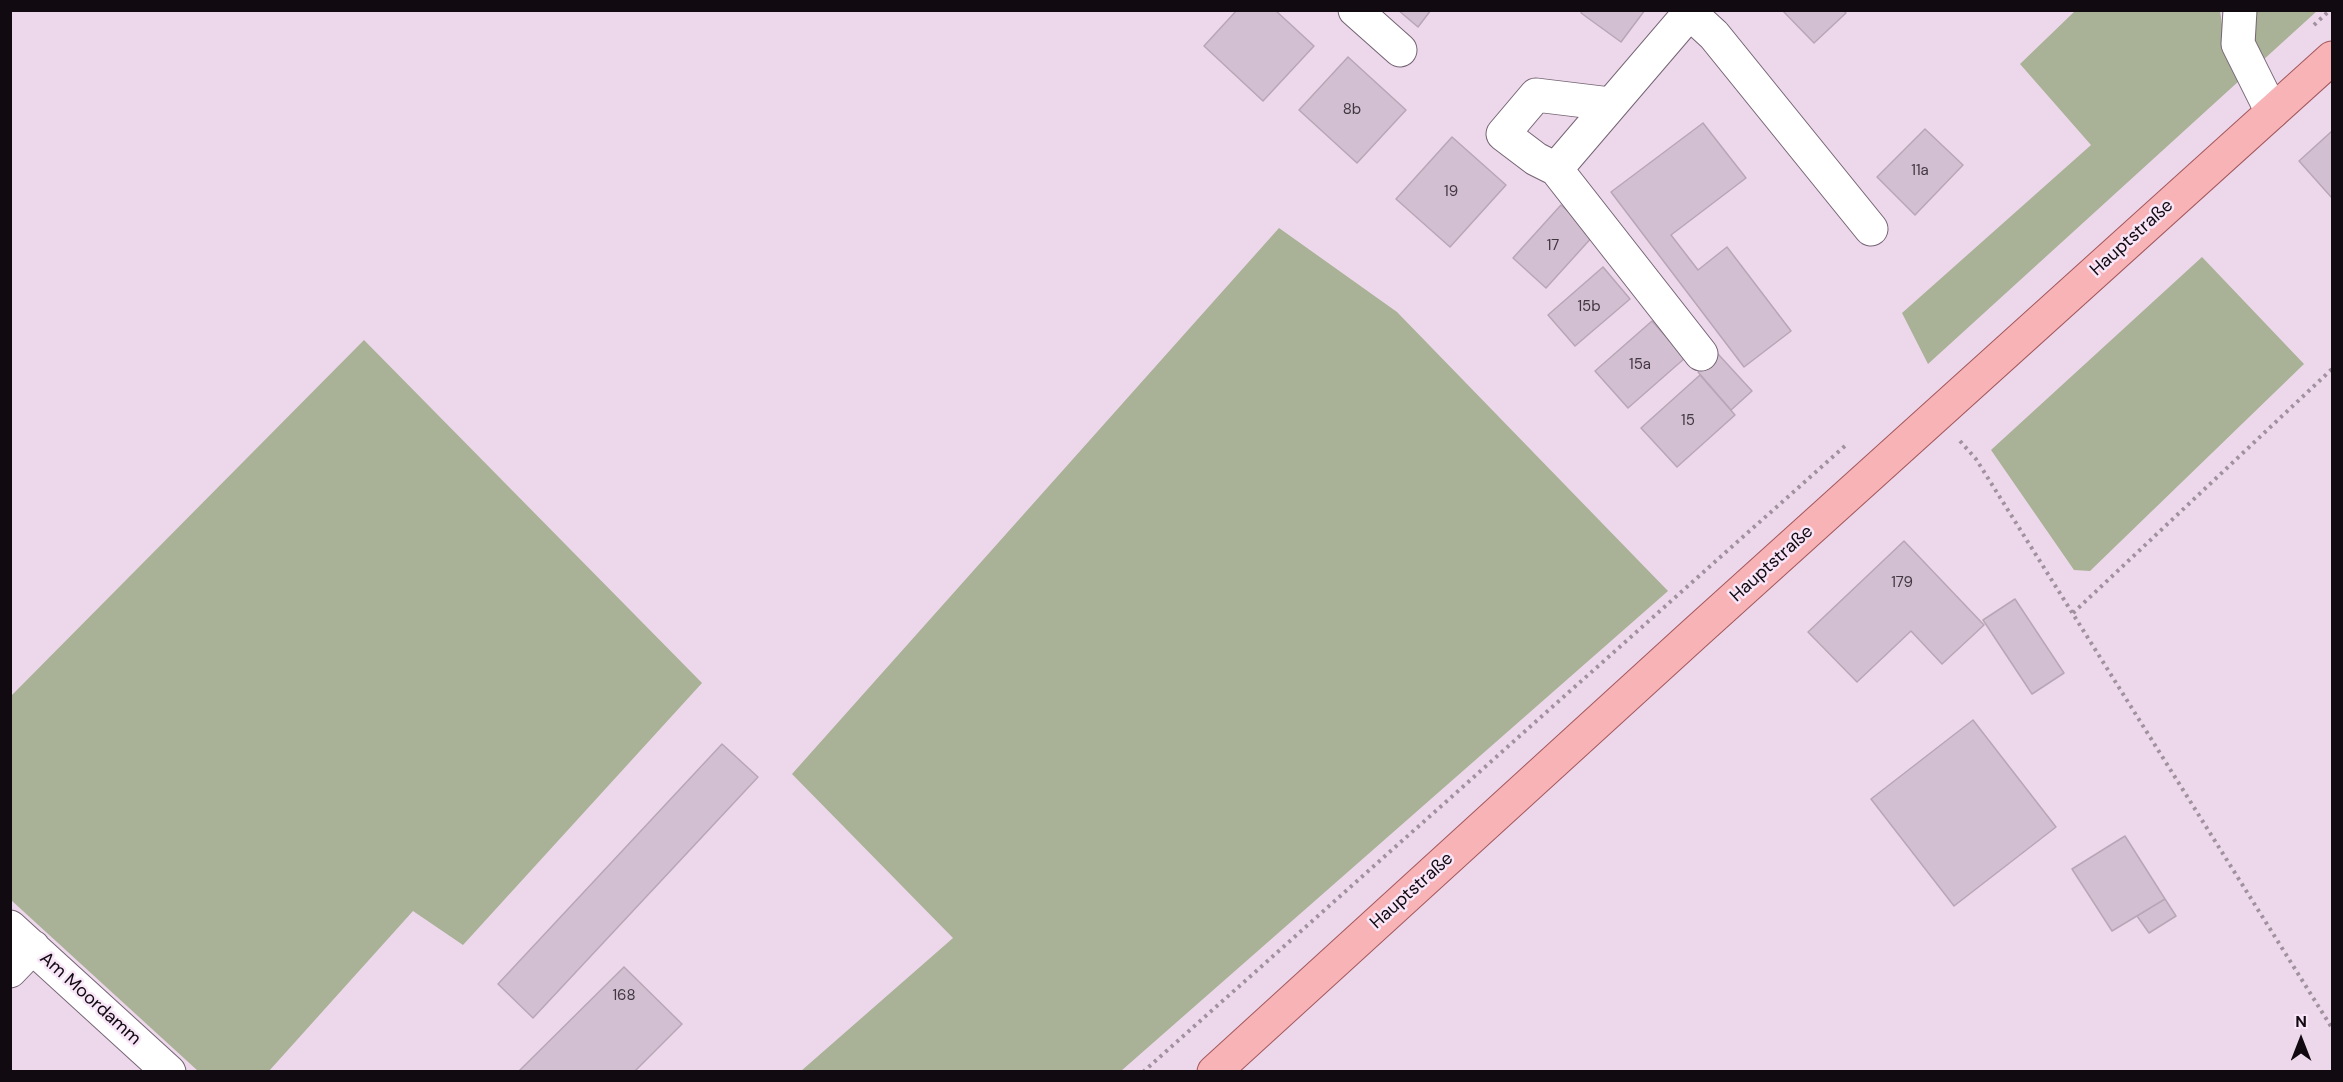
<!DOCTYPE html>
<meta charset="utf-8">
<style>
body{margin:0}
#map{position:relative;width:2343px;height:1082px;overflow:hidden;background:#ecd8ea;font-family:"DM Sans",sans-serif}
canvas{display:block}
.frame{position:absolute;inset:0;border:12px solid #110b11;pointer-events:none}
.north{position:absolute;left:2271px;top:1010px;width:60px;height:60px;-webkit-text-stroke:4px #f9e5f8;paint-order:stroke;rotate:0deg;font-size:16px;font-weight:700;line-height:24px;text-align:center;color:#110b11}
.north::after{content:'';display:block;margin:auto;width:21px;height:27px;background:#110b11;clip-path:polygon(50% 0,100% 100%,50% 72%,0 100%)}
</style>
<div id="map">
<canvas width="2343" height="1082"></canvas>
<div class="frame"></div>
<div class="north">N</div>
</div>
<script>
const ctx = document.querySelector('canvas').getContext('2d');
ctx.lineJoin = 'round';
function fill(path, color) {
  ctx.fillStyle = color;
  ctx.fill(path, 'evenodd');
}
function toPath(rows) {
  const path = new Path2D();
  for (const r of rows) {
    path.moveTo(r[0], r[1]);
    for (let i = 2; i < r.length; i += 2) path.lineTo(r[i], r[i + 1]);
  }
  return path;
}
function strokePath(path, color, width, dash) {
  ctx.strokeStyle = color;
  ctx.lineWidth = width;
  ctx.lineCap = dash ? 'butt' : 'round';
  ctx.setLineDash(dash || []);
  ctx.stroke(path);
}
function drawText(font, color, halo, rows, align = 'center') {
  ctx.font = font + ' "DM Sans",sans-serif';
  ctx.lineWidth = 5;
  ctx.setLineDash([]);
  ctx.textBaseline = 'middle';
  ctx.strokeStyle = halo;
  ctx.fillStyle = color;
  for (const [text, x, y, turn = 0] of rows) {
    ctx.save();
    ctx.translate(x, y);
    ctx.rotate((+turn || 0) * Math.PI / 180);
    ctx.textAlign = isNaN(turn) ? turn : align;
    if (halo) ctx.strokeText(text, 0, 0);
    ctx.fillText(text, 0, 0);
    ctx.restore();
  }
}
fill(toPath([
 [2075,11,2220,11,2226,51,2240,80,1928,364,1902,313,2091,145,2020,64],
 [2251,11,2317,11,2262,61,2251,40],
 [1279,228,1397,312,1668,591,1121,1071,801,1071,953,938,792,774],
 [2202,257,2304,364,2090,571,2074,570,1991,450],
 [364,340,702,683,463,945,413,911,269,1071,198,1071,11,900,11,696]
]), '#a9b196');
const building = toPath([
 [1237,10,1275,10,1314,46,1263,101,1204,46,1237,10],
 [1398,10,1431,10,1418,27,1398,10],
 [1583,10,1645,10,1621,42,1581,13,1583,10],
 [1782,10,1843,10,1846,13,1814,43,1782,10],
 [1348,57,1406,110,1357,163,1299,110,1348,57],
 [1703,123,1746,178,1671,235,1698,270,1727,247,1791,331,1744,367,1611,192,1703,123],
 [1925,129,1963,165,1915,215,1877,177,1925,129],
 [2332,131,2332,198,2299,161,2332,131],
 [1452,137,1506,185,1450,247,1396,199,1452,137],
 [1561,205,1594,235,1546,288,1513,258,1561,205],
 [1603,267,1630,299,1575,346,1548,315,1603,267],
 [1652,321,1685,358,1628,408,1595,371,1652,321],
 [1718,354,1752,391,1731,410,1698,372,1718,354],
 [1700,375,1735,415,1677,467,1641,428,1700,375],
 [1904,541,1984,625,1942,664,1911,631,1857,682,1808,632,1904,541],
 [2015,599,2064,673,2032,694,1983,620,2015,599],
 [1973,720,2056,827,1954,906,1871,799,1973,720],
 [722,744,758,777,533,1018,498,984,722,744],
 [2125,836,2165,899,2112,931,2072,869,2125,836],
 [2165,899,2176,916,2149,933,2137,916,2165,899],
 [624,967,682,1024,634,1072,518,1072,624,967]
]);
fill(building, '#d2bfd1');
strokePath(building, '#b8a5b6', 1.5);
const minor = toPath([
 [1355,10,1400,50],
 [2240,10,2238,44,2272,112],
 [1690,13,1714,35,1871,229],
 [1610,104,1536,95,1503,134,1536,159,1556,169,1692,10],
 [1556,169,1701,354],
 [10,927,169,1072],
 [10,971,33,947]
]);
const major = toPath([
 [1214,1072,1693,635,2332,58]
]);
strokePath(minor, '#756474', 35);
strokePath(major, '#a3585d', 35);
strokePath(toPath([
 [2314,25,2330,10],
 [1960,441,1976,459,2332,1028],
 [2073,613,2332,369],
 [1143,1072,1846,445]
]), '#a1919f', 4, [3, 4.5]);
strokePath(minor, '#fff', 33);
strokePath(major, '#f7b3b6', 33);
drawText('15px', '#413841', null, [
 ["8b",1352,110],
 ["11a",1920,171],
 ["19",1451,192],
 ["17",1553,246],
 ["15b",1589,307],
 ["15a",1640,365],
 ["15",1688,421],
 ["179",1902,583],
 ["168",624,996]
]);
drawText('18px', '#110b11', '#f9e5f8', [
 ["Hauptstraße",2132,238,-42],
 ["Hauptstraße",1772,564,-42],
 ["Hauptstraße",1412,891,-42],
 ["Am Moordamm",90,999,42]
]);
</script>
